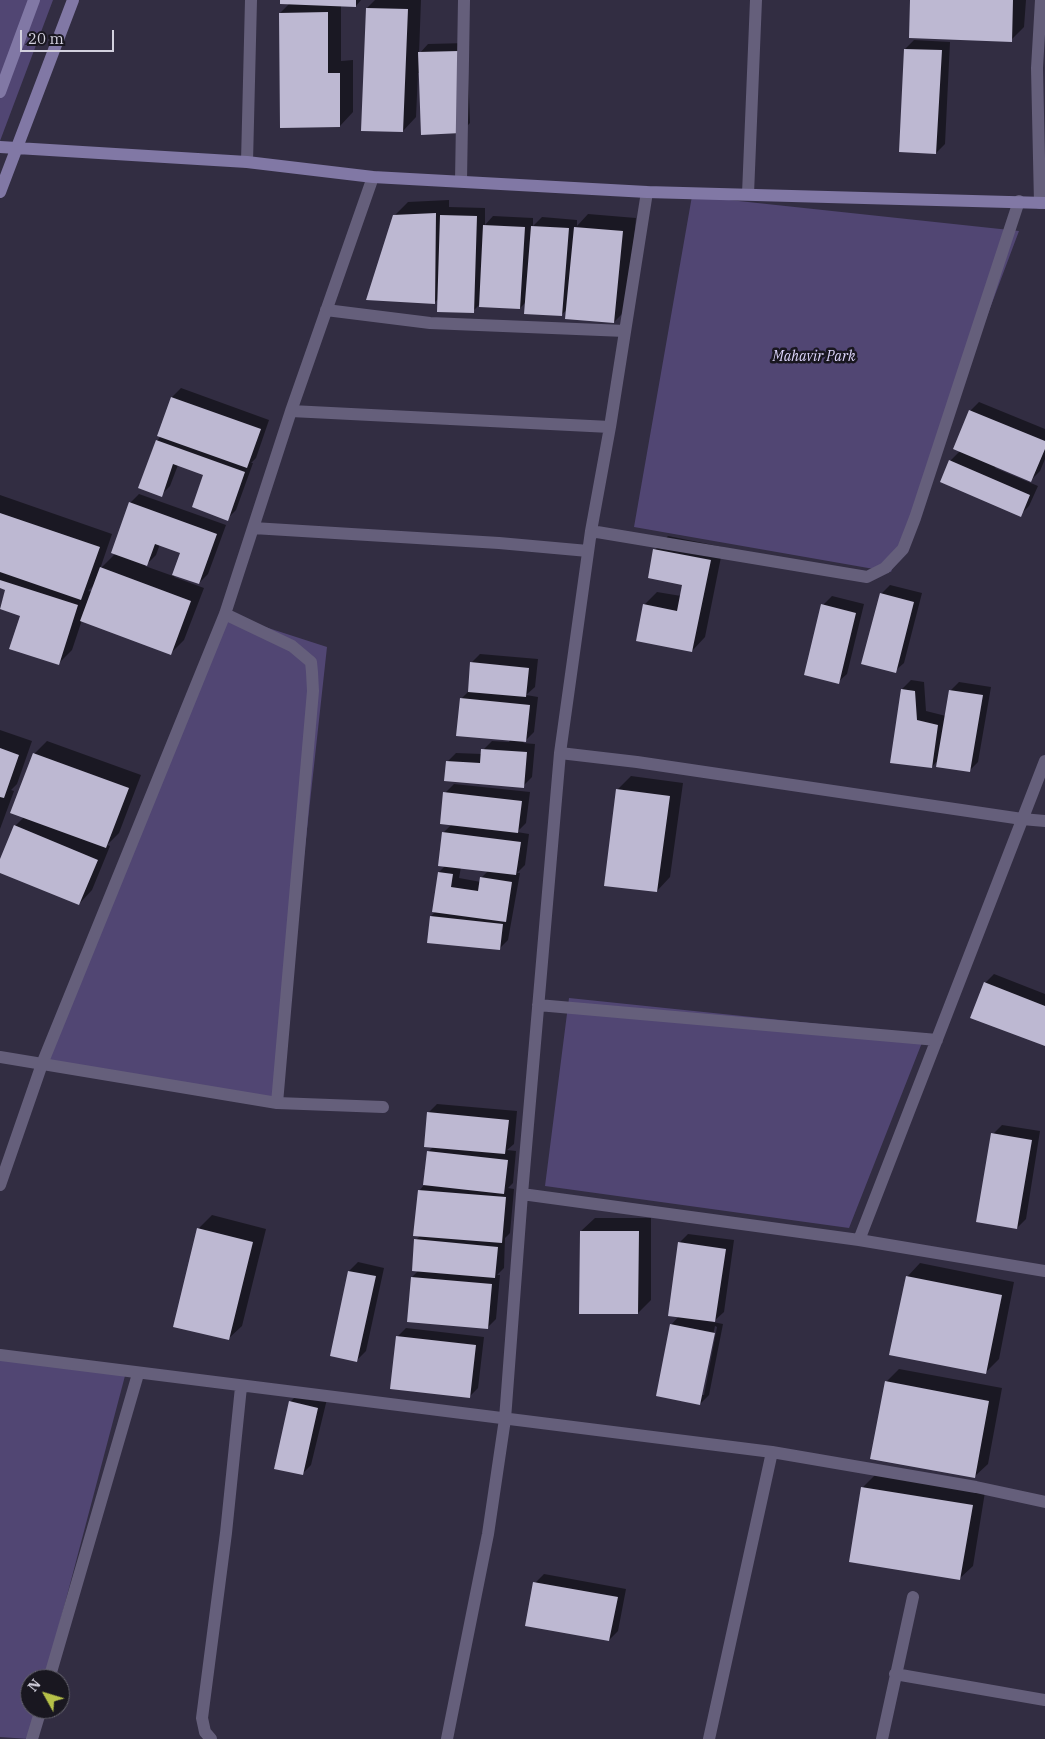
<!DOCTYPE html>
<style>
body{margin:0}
#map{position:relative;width:1045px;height:1739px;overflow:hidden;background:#322d42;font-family:"IBM Plex Serif",serif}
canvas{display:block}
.north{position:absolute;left:20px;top:1669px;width:50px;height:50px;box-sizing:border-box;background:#191720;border:1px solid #63616c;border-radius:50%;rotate:309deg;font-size:14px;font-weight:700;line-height:20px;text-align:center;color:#d3d1de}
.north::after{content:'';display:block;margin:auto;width:18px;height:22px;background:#b6c148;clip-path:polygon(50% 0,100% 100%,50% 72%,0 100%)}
.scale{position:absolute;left:20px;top:30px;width:94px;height:22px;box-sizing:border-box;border:2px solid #d3d1de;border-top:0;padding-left:6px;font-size:15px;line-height:18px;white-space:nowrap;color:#d3d1de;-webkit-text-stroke:4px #191720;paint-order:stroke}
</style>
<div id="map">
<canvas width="1045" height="1739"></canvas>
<div class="north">N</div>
<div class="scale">20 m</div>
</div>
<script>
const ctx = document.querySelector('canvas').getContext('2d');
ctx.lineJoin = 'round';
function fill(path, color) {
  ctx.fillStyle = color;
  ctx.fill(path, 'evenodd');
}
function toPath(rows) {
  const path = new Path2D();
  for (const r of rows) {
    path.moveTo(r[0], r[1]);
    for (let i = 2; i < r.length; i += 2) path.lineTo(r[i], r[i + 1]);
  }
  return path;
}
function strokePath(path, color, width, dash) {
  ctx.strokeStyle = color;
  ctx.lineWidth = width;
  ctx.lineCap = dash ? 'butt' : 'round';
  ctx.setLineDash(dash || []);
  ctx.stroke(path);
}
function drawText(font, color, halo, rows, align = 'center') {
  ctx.font = font + ' "IBM Plex Serif",serif';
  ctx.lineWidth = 5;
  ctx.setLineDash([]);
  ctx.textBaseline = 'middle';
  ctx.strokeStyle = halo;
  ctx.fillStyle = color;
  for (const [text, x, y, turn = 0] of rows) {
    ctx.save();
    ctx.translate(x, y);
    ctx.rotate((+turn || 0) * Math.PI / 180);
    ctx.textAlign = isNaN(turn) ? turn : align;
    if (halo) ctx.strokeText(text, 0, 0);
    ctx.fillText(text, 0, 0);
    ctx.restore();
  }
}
fill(toPath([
 [0,0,53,0,0,141],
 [692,196,1019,231,891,572,634,527],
 [225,614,327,647,277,1103,42,1064],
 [569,998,925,1035,849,1228,545,1186],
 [0,1357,126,1372,45,1679,30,1679,30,1709,37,1709,29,1739,0,1737]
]), '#514673');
fill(toPath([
 [281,0,361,0,356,6,341,5,341,61,353,60,353,112,340,126,280,13,290,3],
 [375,0,421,0,419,54,428,44,467,43,470,123,461,132,420,73,418,73,416,117,403,131,367,8],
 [912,0,1026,0,1024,27,1011,40],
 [914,40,950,42,945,144,936,153,905,49],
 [449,200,449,207,485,208,485,225,493,216,533,218,533,226,542,217,577,220,577,226,588,214,636,218,627,309,614,322,568,309,561,315,527,301,520,308,479,305,473,311,439,298,434,303,394,216,408,202],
 [181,388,269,420,256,458,251,463,253,463,236,510,227,519,205,474,178,465,170,486,161,495,157,441,161,436,172,397],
 [979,402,1045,429,1045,459,1040,471,1031,480,996,466,995,468,1038,486,1029,506,1020,515,950,461,960,451,970,411],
 [139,494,226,525,208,574,199,583,175,574,174,577,204,588,184,640,171,653,82,620,72,650,58,664,22,615,0,608,6,589,0,587,0,495,112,534,100,569,116,553,130,503],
 [160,544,182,552,173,576,145,566,156,555],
 [95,584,92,592,88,591],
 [668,536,723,547,705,637,692,651,644,605,657,592,681,596,684,584,655,550],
 [890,585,922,593,904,663,895,671,881,594],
 [832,596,864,604,847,674,838,682,823,605],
 [480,654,538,659,535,687,526,695,538,697,534,732,523,743,535,744,532,777,523,786,447,762,456,753,482,754,483,750,492,741,509,742,510,740,461,699,469,691,471,663],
 [911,680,924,682,926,711,946,716,950,691,959,682,991,687,978,762,969,771,938,760,932,767,902,689],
 [0,730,32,741,17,784,11,790,14,791,0,829],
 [47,741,141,775,119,833,107,845,110,846,92,890,79,904,0,872,0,863,15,826,24,817,34,754],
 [631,776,683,783,670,877,657,891,617,790],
 [454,784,530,792,526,823,517,832,529,834,525,865,517,873,520,873,508,940,499,949,431,916,436,911,439,872,446,865,443,833,452,824,445,793],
 [461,867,488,871,481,878,481,882,459,878],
 [994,974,1045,994,1045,1045,985,983],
 [437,1104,517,1111,514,1144,507,1150,516,1151,513,1183,508,1188,514,1189,510,1233,505,1238,504,1268,497,1275,500,1275,496,1319,487,1328,412,1277,419,1270,416,1240,421,1235,419,1191,424,1185,428,1152,434,1146,428,1113],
 [1002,1125,1040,1131,1026,1219,1017,1228,993,1134],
 [212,1215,266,1229,242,1326,228,1339,198,1229],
 [595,1218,651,1218,651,1300,638,1313,581,1231],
 [688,1234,734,1240,724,1312,713,1322,723,1324,709,1395,700,1404,671,1325,679,1316,679,1243],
 [715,1326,717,1327,704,1395,701,1395],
 [358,1262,384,1268,366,1351,357,1360,349,1271],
 [920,1263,1014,1282,999,1359,985,1373,907,1277],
 [406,1328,484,1337,478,1388,469,1397,397,1337],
 [899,1369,1002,1388,988,1464,974,1477,886,1382],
 [299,1393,327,1399,311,1465,302,1474,290,1402],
 [876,1474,985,1492,973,1566,959,1579,863,1487],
 [544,1574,626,1589,618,1631,609,1640,535,1583]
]), '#0007');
fill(toPath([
 [280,0,356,0,356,7,280,4],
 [910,0,1013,0,1012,42,909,38],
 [366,8,408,9,403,132,361,131],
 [328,12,328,73,340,73,340,127,280,128,279,13],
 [904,49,942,50,936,154,899,152],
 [459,51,461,133,421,135,418,52],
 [436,213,435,304,366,300,393,215],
 [440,215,477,216,474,313,437,312],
 [483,225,525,227,520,309,479,307],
 [531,226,569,228,562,316,524,314],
 [574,227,623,231,614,323,565,319],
 [171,397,261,429,247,468,157,436],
 [969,410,1045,441,1045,449,1031,482,953,449],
 [156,440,245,472,228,521,192,507,203,475,173,464,162,497,138,488],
 [949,460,1030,495,1021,517,940,482],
 [129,502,217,534,199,584,172,575,180,553,155,544,147,566,111,553],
 [0,513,100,547,81,600,0,572],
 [653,549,711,560,692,652,636,641,643,604,677,611,682,585,648,578],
 [100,567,191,601,171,655,80,621],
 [0,580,78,605,59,665,9,649,20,616,0,609,5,590,0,588],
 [880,593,914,602,896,673,861,664],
 [821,604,856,613,839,684,804,675],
 [470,662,529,668,526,697,468,692],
 [901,689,915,691,917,720,938,725,932,768,890,763],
 [949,690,983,695,970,772,936,767],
 [460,698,530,705,526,742,456,736],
 [0,748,19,755,4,798,0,797],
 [481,749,527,752,524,788,444,781,446,761,480,763],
 [33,753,129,788,106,848,10,813],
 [616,789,670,796,657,892,604,886],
 [443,792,522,801,518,833,440,824],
 [14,825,98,860,79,905,0,873,0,859],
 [442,832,521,842,516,875,438,866],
 [438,872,453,874,451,887,478,891,480,877,512,882,506,922,432,912],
 [430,916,503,924,500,950,427,943],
 [984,982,1045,1006,1045,1046,970,1018],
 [427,1112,509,1120,505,1154,424,1147],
 [991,1133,1032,1140,1017,1229,976,1222],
 [427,1151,508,1160,504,1194,423,1185],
 [418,1190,506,1197,502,1243,413,1236],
 [197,1228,253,1242,229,1340,173,1327],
 [580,1231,639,1231,638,1314,579,1314],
 [414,1239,498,1247,495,1278,412,1271],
 [678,1242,726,1249,715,1322,668,1316],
 [348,1271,376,1276,357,1362,330,1356],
 [906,1276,1002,1295,986,1374,889,1355],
 [411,1277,492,1284,488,1329,407,1322],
 [670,1324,715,1333,700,1405,656,1396],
 [396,1336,476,1345,470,1398,390,1389],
 [885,1381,989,1401,975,1478,870,1459],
 [289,1401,318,1408,303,1475,274,1469],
 [861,1487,973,1505,960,1580,849,1562],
 [533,1582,618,1597,609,1641,525,1626]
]), '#bdb8d2');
strokePath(toPath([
 [247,162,251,0],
 [461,181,464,0],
 [748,194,756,0],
 [1040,203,1037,68,1041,0],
 [326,310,430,323,625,331],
 [291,411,610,427],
 [253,528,499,543,588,551],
 [591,531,867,577,885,568,903,549,915,518,1019,201],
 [225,614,292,646,311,662,312,672,313,691,277,1103],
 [560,753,637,762,1022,819,1045,821],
 [538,1005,937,1040],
 [0,1057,277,1103,383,1107],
 [0,1185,42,1064,225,614,291,411,373,177],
 [522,1194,859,1240,1045,1271],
 [859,1240,1045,761],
 [0,1355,772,1452,976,1487,1045,1502],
 [895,1674,1045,1700],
 [49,1679,138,1374],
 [32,1739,41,1709],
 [211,1739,205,1732,202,1718,226,1533,241,1387],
 [447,1739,488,1534,505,1419,522,1194,560,753,591,531,610,427,647,192],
 [709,1739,772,1452],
 [882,1739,913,1597]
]), '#655f7b', 12);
strokePath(toPath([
 [0,92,34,0],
 [0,147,247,162,373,177,647,192,1045,203],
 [0,192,73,0]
]), '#8178a5', 12);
drawText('italic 14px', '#ded6fc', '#191720', [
 ["Mahavir Park",814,357]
]);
</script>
